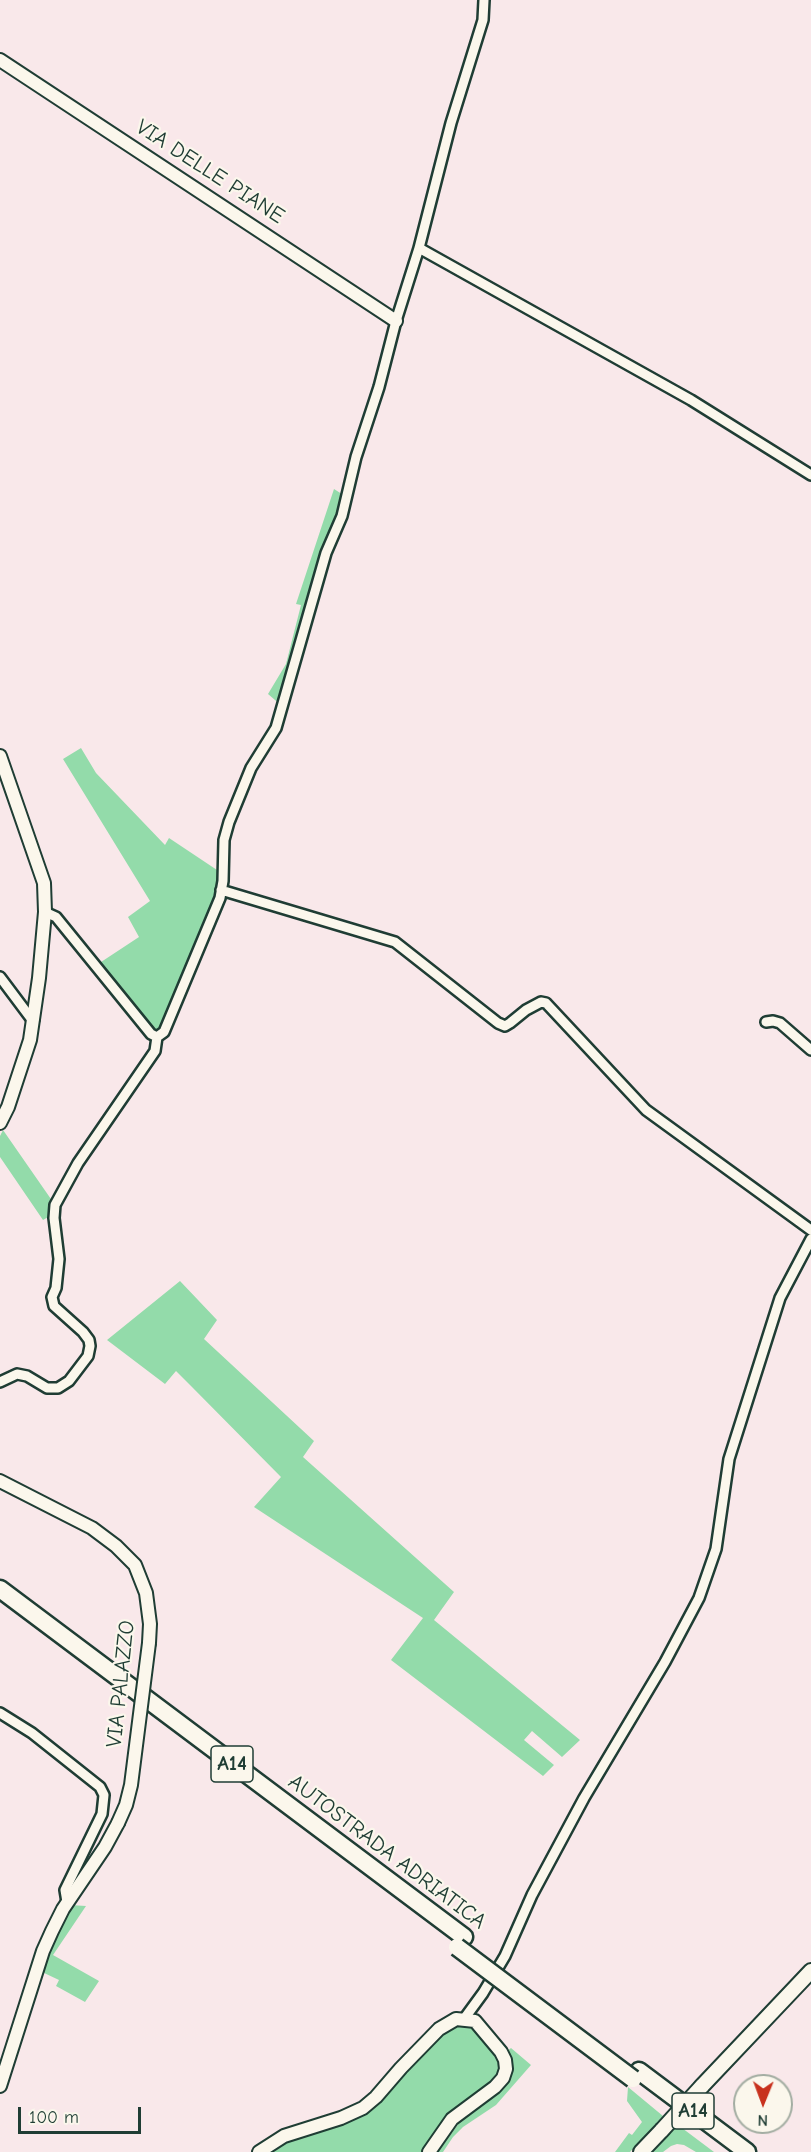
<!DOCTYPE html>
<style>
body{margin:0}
#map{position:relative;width:811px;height:2152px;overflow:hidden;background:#f9e8ea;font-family:"Comic Neue",sans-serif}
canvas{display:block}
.north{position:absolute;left:733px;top:2074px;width:60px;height:60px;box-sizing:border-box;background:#fbf7ec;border:2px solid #a3ada2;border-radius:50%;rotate:181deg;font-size:16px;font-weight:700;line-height:24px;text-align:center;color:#1f3d34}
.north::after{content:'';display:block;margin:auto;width:21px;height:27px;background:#c8321e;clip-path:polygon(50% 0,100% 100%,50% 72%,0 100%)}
.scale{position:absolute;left:18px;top:2107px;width:123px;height:27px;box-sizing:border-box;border:3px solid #1f3d34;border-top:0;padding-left:8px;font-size:18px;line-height:21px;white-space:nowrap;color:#1f3d34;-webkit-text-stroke:4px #fbf7ec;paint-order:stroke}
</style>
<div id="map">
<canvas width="811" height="2152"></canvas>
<div class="north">N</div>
<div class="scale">100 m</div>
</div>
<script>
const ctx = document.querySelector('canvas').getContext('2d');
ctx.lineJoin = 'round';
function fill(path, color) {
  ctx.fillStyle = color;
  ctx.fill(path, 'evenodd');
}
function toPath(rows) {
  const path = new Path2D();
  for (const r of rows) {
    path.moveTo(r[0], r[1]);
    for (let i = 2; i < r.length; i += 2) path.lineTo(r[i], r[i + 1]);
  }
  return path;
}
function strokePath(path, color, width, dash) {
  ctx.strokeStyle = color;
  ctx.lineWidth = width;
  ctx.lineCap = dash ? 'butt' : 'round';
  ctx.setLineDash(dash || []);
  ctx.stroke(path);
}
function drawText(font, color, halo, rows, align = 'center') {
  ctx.font = font + ' "Comic Neue",sans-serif';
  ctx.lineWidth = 4.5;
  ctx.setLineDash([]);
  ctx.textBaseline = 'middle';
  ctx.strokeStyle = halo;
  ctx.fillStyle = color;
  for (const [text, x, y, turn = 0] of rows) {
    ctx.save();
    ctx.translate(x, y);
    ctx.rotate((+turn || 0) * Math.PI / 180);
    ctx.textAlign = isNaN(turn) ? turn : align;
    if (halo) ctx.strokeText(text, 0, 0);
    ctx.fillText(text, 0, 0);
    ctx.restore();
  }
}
fill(toPath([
 [334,489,345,496,282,706,268,694,286,664,301,605,296,604],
 [81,748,96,773,165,845,169,838,217,870,217,894,160,1031,153,1034,98,964,139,937,128,917,150,901,63,759],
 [3,1130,53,1202,50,1216,43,1220,0,1157,0,1136],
 [180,1281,217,1320,204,1339,314,1441,303,1457,454,1592,434,1620,580,1740,562,1757,532,1731,524,1740,554,1765,543,1776,391,1660,423,1618,254,1507,281,1477,192,1387,176,1371,165,1384,107,1340],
 [70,1905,86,1906,53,1955,99,1981,85,2002,56,1986,59,1980,42,1972,45,1967,42,1965],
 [454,2023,474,2024,503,2065,499,2081,427,2152,263,2152,288,2138,349,2121,367,2113,403,2072],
 [511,2048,531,2065,496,2105,463,2127,453,2137,443,2152,438,2152,459,2123,507,2083,511,2072,511,2062,506,2052],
 [628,2087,663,2116,630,2152,615,2152,629,2133,632,2135,642,2122,627,2101],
 [678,2125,714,2152,696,2152,684,2145,677,2144,671,2146,663,2152,653,2152]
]), '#93dbaa');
const minor = toPath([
 [419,248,691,400,811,475],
 [221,890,395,942,498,1023,505,1026,510,1023,526,1010,541,1002,546,1003,646,1110,811,1230],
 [45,912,56,917,151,1034,157,1037,164,1032,220,898,223,881,224,840,229,822,251,768,276,728,326,553,342,516,356,457,379,387,396,321,419,248,451,123,483,20,484,0],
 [0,977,30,1017,34,1019],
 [766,1022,773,1021,780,1023,811,1050],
 [0,1382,17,1374,27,1376,47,1388,58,1388,69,1381,88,1356,90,1346,89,1340,83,1332,54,1306,52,1297,56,1288,59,1259,54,1218,55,1205,78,1163,155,1051,157,1037],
 [0,1713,32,1733,100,1787,104,1795,102,1814,65,1890,67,1902],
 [464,2019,483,1993,505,1956,532,1895,584,1798,665,1662,699,1598,716,1549,729,1459,780,1298,811,1239]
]);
const tertiary = toPath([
 [0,60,396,321],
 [0,756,44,883,45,912,39,978,30,1040,8,1107,0,1123],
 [0,1481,92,1528,116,1546,135,1565,146,1593,150,1624,149,1643],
 [0,2086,43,1951,52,1931,63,1909,105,1847,118,1823],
 [259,2152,284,2136,341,2118,363,2108,376,2097,401,2068,439,2029,456,2019,475,2021,501,2052,505,2060,506,2069,503,2078,495,2087,452,2119,429,2152]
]);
const secondary = toPath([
 [702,2086,811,1971],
 [641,2152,662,2130]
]);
const motorway = toPath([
 [0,1589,464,1937],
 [639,2071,747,2152]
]);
strokePath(minor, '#1f3d34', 14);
strokePath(tertiary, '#1f3d34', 16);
strokePath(secondary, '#1f3d34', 18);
strokePath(motorway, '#1f3d34', 21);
strokePath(minor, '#fbf7ec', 9);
strokePath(tertiary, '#fbf7ec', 12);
strokePath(secondary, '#fbf7ec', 14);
strokePath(motorway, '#fbf7ec', 16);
const tertiaryBridge = toPath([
 [118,1823,126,1805,131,1785,149,1643]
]);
const secondaryBridge = toPath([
 [662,2130,702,2086]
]);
const motorwayBridge = toPath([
 [457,1947,633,2079]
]);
strokePath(tertiaryBridge, '#1f3d34', 16, []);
strokePath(secondaryBridge, '#1f3d34', 18, []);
strokePath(motorwayBridge, '#1f3d34', 21, []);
strokePath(tertiaryBridge, '#fbf7ec', 12);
strokePath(secondaryBridge, '#fbf7ec', 14);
strokePath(motorwayBridge, '#fbf7ec', 16);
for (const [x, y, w] of [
 [232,1764,42],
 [693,2111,42]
]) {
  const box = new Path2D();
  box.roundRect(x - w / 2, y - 18, w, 36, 4.5);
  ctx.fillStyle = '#fbf7ec';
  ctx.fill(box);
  strokePath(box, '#1f3d34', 1.5);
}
drawText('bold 21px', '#1f3d34', null, [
 ["A14",232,1764],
 ["A14",693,2111]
]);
drawText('22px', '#1f3d34', '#fbf7ec', [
 ["VIA DELLE PIANE",210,172,33],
 ["VIA PALAZZO",121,1684,-84],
 ["AUTOSTRADA ADRIATICA",387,1852,37]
]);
</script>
